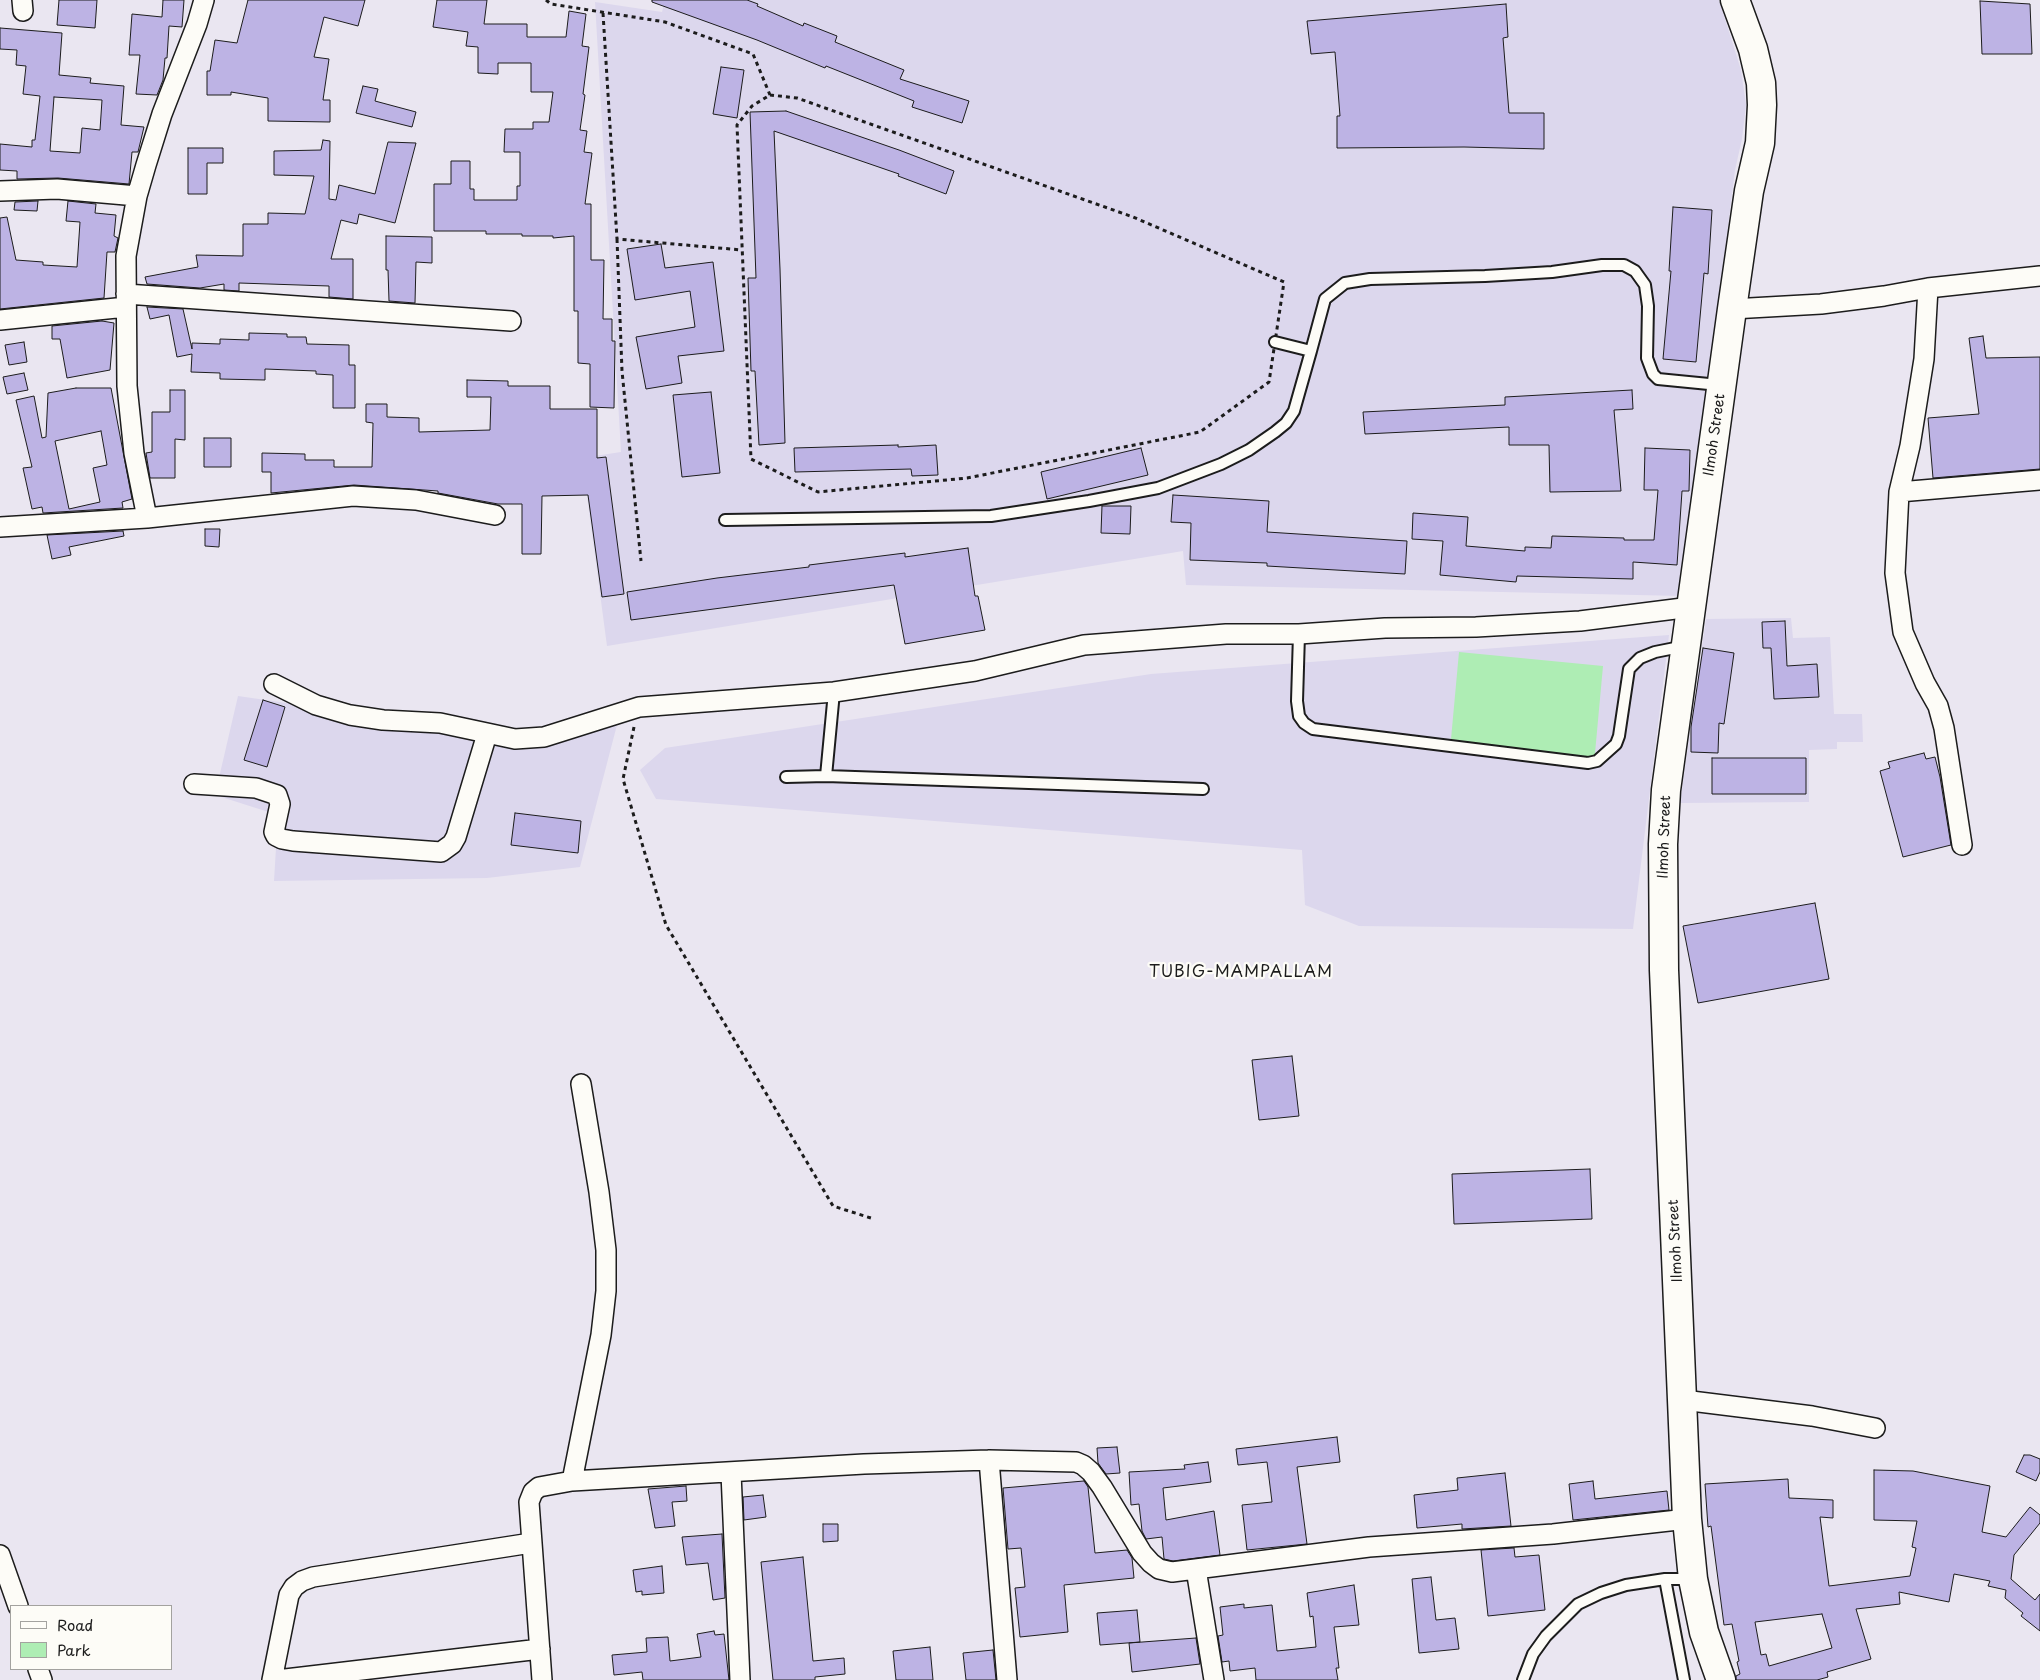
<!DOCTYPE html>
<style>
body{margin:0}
#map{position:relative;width:2040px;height:1680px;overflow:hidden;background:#eae6f1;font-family:"Playpen Sans",sans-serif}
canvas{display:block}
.legend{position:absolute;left:10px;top:1605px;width:162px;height:65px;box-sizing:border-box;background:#fdfcf7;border:1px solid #a3a29f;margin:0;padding:6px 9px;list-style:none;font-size:15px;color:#1c1c1c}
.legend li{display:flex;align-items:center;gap:10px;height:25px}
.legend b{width:25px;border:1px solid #a3a29f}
</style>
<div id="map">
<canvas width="2040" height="1680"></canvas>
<ul class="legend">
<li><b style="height:6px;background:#fdfcf7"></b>Road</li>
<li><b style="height:14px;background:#aeedb4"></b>Park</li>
</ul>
</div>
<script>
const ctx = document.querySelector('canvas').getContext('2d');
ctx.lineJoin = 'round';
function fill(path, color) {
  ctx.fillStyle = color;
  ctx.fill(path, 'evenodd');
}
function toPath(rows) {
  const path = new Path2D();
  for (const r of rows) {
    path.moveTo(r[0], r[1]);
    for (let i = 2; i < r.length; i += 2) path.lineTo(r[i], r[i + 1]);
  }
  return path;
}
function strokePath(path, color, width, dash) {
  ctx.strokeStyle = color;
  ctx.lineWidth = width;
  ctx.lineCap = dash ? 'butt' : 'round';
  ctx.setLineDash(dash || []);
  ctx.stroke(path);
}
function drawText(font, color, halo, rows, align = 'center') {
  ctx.font = font + ' "Playpen Sans",sans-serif';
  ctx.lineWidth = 4.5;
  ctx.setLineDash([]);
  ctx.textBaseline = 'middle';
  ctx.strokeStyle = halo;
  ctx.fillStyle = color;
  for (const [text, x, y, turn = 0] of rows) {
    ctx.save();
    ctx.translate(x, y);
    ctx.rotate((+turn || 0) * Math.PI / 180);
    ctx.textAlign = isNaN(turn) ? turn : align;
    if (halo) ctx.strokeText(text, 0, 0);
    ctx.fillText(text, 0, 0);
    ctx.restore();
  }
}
fill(toPath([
 [665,0,1719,0,1741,70,1746,105,1742,139,1735,170,1682,596,1186,585,1183,551,607,646,582,458,621,452,595,2,662,12],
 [1791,618,1793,638,1830,637,1834,714,1862,714,1863,742,1837,742,1837,749,1809,750,1809,802,1680,803,1706,619],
 [1669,635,1633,929,1359,926,1305,905,1302,850,656,799,640,770,665,748,1151,674],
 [238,696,514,736,618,721,580,867,487,878,274,881,278,815,215,795]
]), '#dcd7ed');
fill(toPath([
 [1459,652,1603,666,1594,764,1450,750]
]), '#aeedb4');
const building = toPath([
 [59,0,97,0,95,28,57,25,59,0],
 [163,0,184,0,182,27,169,26,167,58,165,58,163,80,157,95,136,94,140,55,129,55,132,14,162,17,163,0],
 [248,0,365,0,358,26,324,17,314,57,329,59,323,100,330,100,330,122,268,121,268,98,231,92,231,95,207,95,207,71,210,71,215,40,237,43,248,0],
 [437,0,487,0,484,24,527,24,527,37,566,37,569,11,586,14,582,46,589,47,583,94,585,95,580,130,587,131,584,152,592,153,585,204,591,204,591,260,604,260,603,319,612,319,612,341,615,341,614,408,590,407,590,364,578,363,578,311,574,311,574,236,553,238,553,236,522,236,522,234,486,234,486,231,434,231,434,184,451,184,451,161,470,161,470,189,474,189,474,200,517,200,517,186,520,186,520,152,504,152,505,129,533,129,533,122,549,122,553,92,531,92,531,63,498,63,498,74,478,73,478,47,466,46,468,32,433,27,437,0],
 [652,0,747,0,758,4,757,6,803,26,804,23,837,36,835,42,904,70,900,79,969,101,962,123,912,107,914,101,826,66,825,68,757,40,652,2,652,0],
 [1980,1,2030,4,2032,54,1982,54,1980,1],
 [1506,4,1508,37,1503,38,1509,113,1544,113,1544,149,1464,147,1337,148,1337,116,1340,116,1335,52,1311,54,1307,21,1506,4],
 [0,28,62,33,59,75,91,78,90,83,124,86,121,125,144,127,138,152,132,152,129,184,58,178,17,179,17,171,0,170,0,144,32,147,32,140,35,140,40,96,23,94,26,66,16,65,17,50,0,49,0,28],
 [54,97,102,100,100,130,82,128,80,153,50,151,54,97],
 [721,67,744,70,737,118,713,114,721,67],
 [363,86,378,89,375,101,416,112,412,127,356,113,363,86],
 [786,111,899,150,954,171,946,194,898,176,899,174,774,131,780,269,785,443,759,445,755,371,751,371,748,278,756,278,750,112,786,111],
 [323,140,330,141,329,199,336,200,339,185,375,194,388,142,416,143,395,223,359,214,357,224,341,220,331,259,353,259,353,299,329,297,329,286,239,283,239,291,224,290,224,284,200,288,147,284,145,277,198,267,196,255,243,256,243,224,268,224,268,213,305,214,314,176,274,175,274,151,321,150,323,140],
 [188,148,223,148,223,163,207,163,207,194,188,194,188,148],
 [38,201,37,211,14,210,15,202,38,201],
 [68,201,96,204,95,213,116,215,114,236,118,238,115,252,107,252,104,298,0,309,0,218,7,217,16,260,43,262,43,265,77,267,80,222,66,221,68,201],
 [1673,207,1712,210,1708,274,1704,273,1696,362,1663,359,1671,271,1669,271,1673,207],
 [386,236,432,237,432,263,416,262,415,303,389,301,388,270,386,270,386,236],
 [661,244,665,268,713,262,724,351,678,356,682,383,646,389,636,337,695,327,690,291,635,300,627,249,661,244],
 [147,307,183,309,192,349,192,343,220,344,220,339,249,340,249,333,287,334,287,337,306,337,307,344,349,345,349,365,355,365,355,408,333,408,333,375,316,374,316,371,265,369,265,380,220,379,220,373,191,372,192,354,177,357,169,315,150,319,147,307],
 [102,321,114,323,110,370,67,378,60,339,52,339,52,326,102,321],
 [1983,336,1986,358,2040,357,2040,469,1933,478,1928,418,1979,414,1969,338,1983,336],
 [24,342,27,362,9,365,5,345,24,342],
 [24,373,28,390,7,394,3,377,24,373],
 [467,380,508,381,508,386,550,386,550,409,597,409,597,458,606,457,624,594,602,597,588,495,542,496,541,554,522,554,522,504,498,504,438,493,438,491,354,485,271,493,271,472,262,472,262,453,305,454,305,460,334,460,334,467,372,467,373,423,366,422,366,404,387,404,387,417,419,418,419,432,490,430,491,397,467,397,467,380],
 [76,388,111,388,132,499,122,502,123,508,43,513,42,507,32,509,23,468,32,467,16,400,34,396,42,438,46,437,48,393,76,388],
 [101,431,107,465,93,468,100,502,69,509,55,441,101,431],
 [170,390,185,390,185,440,175,439,175,478,150,478,146,453,152,452,152,412,170,412,170,390],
 [1632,390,1633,409,1614,410,1621,491,1550,492,1549,445,1509,445,1509,427,1365,434,1363,412,1505,405,1505,397,1632,390],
 [711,392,720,473,682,477,673,395,711,392],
 [204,438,231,438,231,467,204,467,204,438],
 [898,445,898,447,936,445,938,475,912,476,911,469,795,472,794,448,898,445],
 [1141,448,1148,475,1047,499,1041,472,1141,448],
 [1645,448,1690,450,1689,491,1682,491,1677,565,1633,562,1633,579,1517,576,1516,582,1440,575,1443,541,1412,539,1413,513,1468,517,1466,546,1525,551,1525,547,1551,548,1552,536,1624,538,1624,540,1654,540,1658,490,1644,490,1645,448],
 [1173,495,1269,501,1267,532,1407,541,1405,574,1267,566,1267,563,1190,560,1191,523,1171,522,1173,495],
 [1102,506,1131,506,1130,534,1101,533,1102,506],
 [205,529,220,529,219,547,205,546,205,529],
 [123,531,124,536,69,547,71,555,52,559,47,535,123,531],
 [968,548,975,596,978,596,985,630,905,644,894,585,631,620,627,592,717,578,809,567,809,565,905,553,905,557,968,548],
 [1785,621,1787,666,1817,664,1819,697,1774,699,1771,648,1763,648,1762,622,1785,621],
 [1703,648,1734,653,1724,724,1719,723,1718,753,1691,752,1691,727,1703,648],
 [263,700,285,707,267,767,244,760,263,700],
 [1924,753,1926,759,1935,757,1940,777,1951,845,1903,857,1880,771,1890,768,1888,762,1924,753],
 [1712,758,1806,758,1806,794,1712,794,1712,758],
 [515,813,581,821,578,853,511,845,515,813],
 [1815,903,1829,979,1698,1003,1683,926,1815,903],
 [1292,1056,1299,1116,1259,1120,1252,1060,1292,1056],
 [1590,1169,1592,1219,1454,1224,1452,1174,1590,1169],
 [1337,1437,1340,1462,1297,1467,1307,1544,1247,1550,1242,1505,1272,1502,1267,1462,1238,1465,1236,1449,1337,1437],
 [1117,1447,1120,1473,1106,1474,1098,1463,1097,1448,1117,1447],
 [2024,1455,2030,1455,2040,1459,2040,1472,2036,1481,2016,1472,2024,1455],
 [1208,1462,1211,1482,1163,1488,1166,1520,1214,1511,1220,1555,1173,1561,1164,1559,1162,1537,1146,1539,1142,1531,1139,1504,1131,1505,1129,1472,1185,1469,1184,1465,1208,1462],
 [1874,1470,1913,1471,1990,1486,1982,1532,2006,1537,2030,1507,2040,1515,2040,1523,2014,1555,2011,1579,2035,1600,2040,1594,2040,1631,2021,1616,2023,1613,2005,1598,2006,1590,1988,1586,1990,1581,1954,1574,1949,1602,1899,1592,1900,1604,1856,1609,1871,1659,1827,1672,1828,1677,1817,1680,1736,1680,1736,1676,1740,1674,1737,1662,1739,1661,1732,1624,1724,1625,1711,1526,1708,1527,1705,1484,1788,1479,1789,1498,1833,1500,1833,1518,1820,1517,1829,1586,1910,1576,1916,1548,1912,1547,1917,1521,1874,1520,1874,1470],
 [1822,1614,1832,1648,1769,1666,1766,1654,1761,1655,1755,1622,1822,1614],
 [1505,1473,1511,1526,1462,1529,1462,1524,1417,1528,1414,1495,1458,1490,1457,1478,1505,1473],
 [1084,1481,1088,1487,1095,1553,1127,1550,1132,1558,1134,1578,1064,1585,1068,1632,1020,1637,1015,1588,1025,1587,1021,1548,1008,1549,1003,1488,1084,1481],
 [1593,1481,1595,1499,1667,1491,1669,1510,1573,1520,1569,1484,1593,1481],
 [686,1486,687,1501,672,1502,675,1526,655,1528,648,1489,686,1486],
 [763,1495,766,1517,744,1520,743,1497,763,1495],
 [823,1524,838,1524,838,1541,823,1542,823,1524],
 [722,1534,725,1598,713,1600,708,1563,686,1565,682,1537,722,1534],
 [1514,1548,1515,1557,1539,1555,1545,1610,1488,1616,1481,1550,1514,1548],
 [803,1557,813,1661,844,1658,845,1674,815,1677,815,1680,773,1680,761,1562,803,1557],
 [662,1566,664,1593,642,1595,642,1591,636,1592,633,1570,662,1566],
 [1431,1577,1436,1620,1455,1618,1459,1649,1419,1653,1412,1579,1431,1577],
 [1354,1585,1359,1625,1334,1627,1339,1668,1336,1668,1338,1680,1256,1680,1255,1668,1230,1671,1229,1661,1222,1662,1218,1636,1223,1635,1220,1607,1244,1604,1244,1608,1272,1605,1277,1651,1316,1647,1313,1616,1310,1617,1307,1593,1354,1585],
 [1137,1610,1140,1642,1100,1645,1097,1613,1137,1610],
 [714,1631,715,1635,724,1634,729,1680,643,1680,642,1672,614,1675,612,1655,647,1652,646,1638,668,1637,670,1661,701,1657,697,1634,714,1631],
 [1196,1638,1200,1664,1132,1672,1129,1643,1196,1638],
 [930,1647,933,1680,896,1680,893,1651,930,1647],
 [993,1650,996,1680,966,1680,963,1653,993,1650]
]);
fill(building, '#bdb3e4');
strokePath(building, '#1c1c1c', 1);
const lane = toPath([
 [1275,342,1311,351,1325,299,1345,283,1370,279,1485,276,1552,272,1602,265,1624,265,1635,271,1645,285,1648,306,1647,358,1653,374,1658,379,1719,385],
 [725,520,991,516,1089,501,1158,488,1221,464,1249,450,1275,432,1286,423,1294,411,1311,351],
 [1299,634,1297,701,1299,716,1304,723,1313,729,1588,763,1597,761,1616,744,1619,736,1629,669,1640,658,1655,652,1685,646],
 [826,776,834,692],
 [786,777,826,776,1203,789],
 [1665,1579,1692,1579],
 [1523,1680,1533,1654,1546,1636,1578,1604,1601,1593,1626,1585,1665,1579,1684,1680]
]);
const street = toPath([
 [22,0,23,11],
 [0,191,57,189,137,196],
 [1928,288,1924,359,1910,446,1899,492,1895,573,1903,632,1925,683,1938,706,1944,728,1962,845],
 [126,294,511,321],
 [1732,309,1821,304,1884,296,1928,288,2040,276],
 [0,320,126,307],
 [1899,492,2040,480],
 [147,518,134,453,127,386,126,256,137,196,146,165,162,114,197,24,204,0],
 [0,527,147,518,353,496,416,500,495,515],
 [274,684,316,705,350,715,383,720,440,723,515,739,544,737,639,707,834,692,975,671,1084,645,1226,634,1299,634,1385,628,1476,627,1580,621,1691,607],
 [194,784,256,788,277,795,280,804,274,832,276,836,282,839,293,841,441,852,452,844,456,837,487,734],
 [1683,1400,1812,1416,1875,1428],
 [989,1460,1007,1680],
 [731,1473,740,1680],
 [572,1481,601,1335,606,1291,606,1250,599,1192,581,1084],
 [0,1555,18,1606],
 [1196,1569,1214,1680],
 [38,1669,42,1680],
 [272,1680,289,1595,294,1587,302,1581,313,1577,531,1543],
 [277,1680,540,1649],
 [542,1680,529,1502,533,1492,539,1487,572,1481,864,1464,989,1460,1076,1462,1083,1465,1091,1472,1102,1487,1142,1553,1151,1563,1159,1569,1172,1572,1369,1547,1553,1534,1687,1519]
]);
const secondary = toPath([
 [1721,1680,1704,1632,1693,1579,1687,1519,1664,970,1663,844,1666,790,1732,309,1749,191,1760,143,1762,105,1761,83,1753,49,1735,0]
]);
strokePath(lane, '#1c1c1c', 14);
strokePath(street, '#1c1c1c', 22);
strokePath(secondary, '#1c1c1c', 31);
strokePath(toPath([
 [546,0,551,4,665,22,753,54,770,95],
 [603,13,617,239,742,250],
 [770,95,797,98,1133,217,1284,282,1269,382,1200,432,967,478,818,492,751,459,737,125,752,106,770,95],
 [617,239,622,371,641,561],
 [634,727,623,779,666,925,833,1206,874,1219]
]), '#1c1c1c', 3, [4, 4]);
strokePath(lane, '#fdfcf7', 10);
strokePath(street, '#fdfcf7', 19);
strokePath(secondary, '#fdfcf7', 28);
drawText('14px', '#1c1c1c', '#fdfcf7', [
 ["Ilmoh Street",1715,435,-82],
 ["Ilmoh Street",1665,837,-88],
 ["Ilmoh Street",1676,1241,-93]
]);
ctx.letterSpacing = '1px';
drawText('16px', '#1c1c1c', '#fdfcf7', [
 ["TUBIG-MAMPALLAM",1241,973]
]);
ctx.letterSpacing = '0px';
</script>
